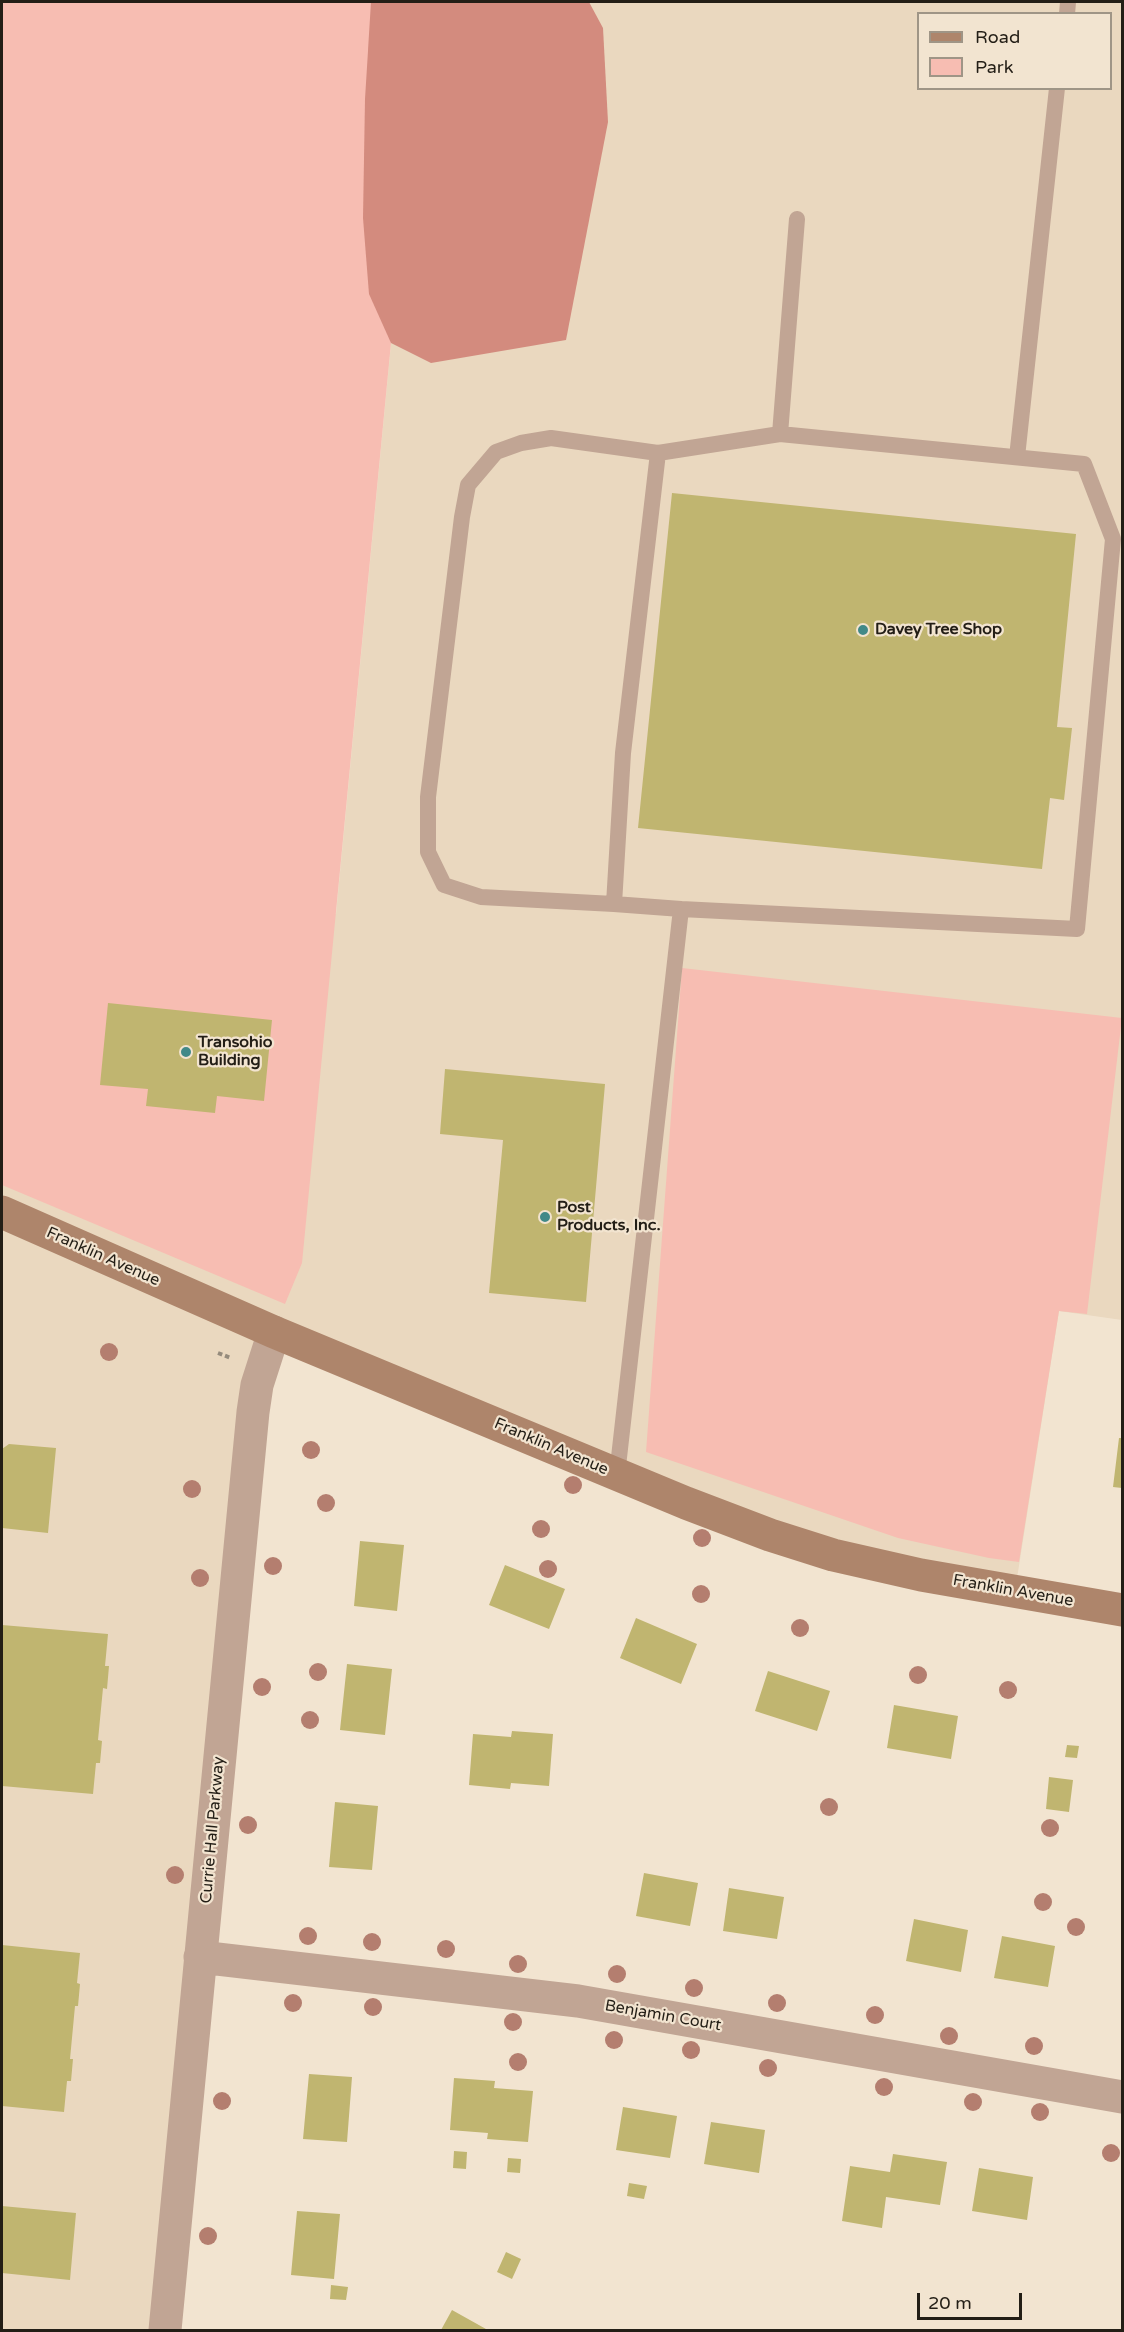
<!DOCTYPE html>
<style>
body{margin:0}
#map{position:relative;width:1124px;height:2332px;overflow:hidden;background:#f2e4d0;font-family:"Varela Round",sans-serif}
canvas{display:block}
.frame{position:absolute;inset:0;border:3px solid #231e16;pointer-events:none}
.legend{position:absolute;left:917px;top:12px;width:195px;height:78px;box-sizing:border-box;background:#f2e4d0;border:2px solid #9f9586;margin:0;padding:8px 10px;list-style:none;font-size:18px;color:#231e16}
.legend li{display:flex;align-items:center;gap:12px;height:30px}
.legend b{width:30px;border:2px solid #9f9586}
.scale{position:absolute;left:917px;top:2293px;width:105px;height:27px;box-sizing:border-box;border:3px solid #231e16;border-top:0;padding-left:8px;font-size:18px;line-height:21px;white-space:nowrap;color:#231e16;-webkit-text-stroke:4px #f2e4d0;paint-order:stroke}
</style>
<div id="map">
<canvas width="1124" height="2332"></canvas>
<div class="frame"></div>
<ul class="legend">
<li><b style="height:8px;background:#ae856b"></b>Road</li>
<li><b style="height:16px;background:#f7bdb2"></b>Park</li>
</ul>
<div class="scale">20 m</div>
</div>
<script>
const ctx = document.querySelector('canvas').getContext('2d');
ctx.lineJoin = 'round';
function fill(path, color) {
  ctx.fillStyle = color;
  ctx.fill(path, 'evenodd');
}
function toPath(rows) {
  const path = new Path2D();
  for (const r of rows) {
    path.moveTo(r[0], r[1]);
    for (let i = 2; i < r.length; i += 2) path.lineTo(r[i], r[i + 1]);
  }
  return path;
}
function strokePath(path, color, width, dash) {
  ctx.strokeStyle = color;
  ctx.lineWidth = width;
  ctx.lineCap = dash ? 'butt' : 'round';
  ctx.setLineDash(dash || []);
  ctx.stroke(path);
}
function drawText(font, color, halo, rows, align = 'center') {
  ctx.font = font + ' "Varela Round",sans-serif';
  ctx.lineWidth = 4.5;
  ctx.setLineDash([]);
  ctx.textBaseline = 'middle';
  ctx.strokeStyle = halo;
  ctx.fillStyle = color;
  for (const [text, x, y, turn = 0] of rows) {
    ctx.save();
    ctx.translate(x, y);
    ctx.rotate((+turn || 0) * Math.PI / 180);
    ctx.textAlign = isNaN(turn) ? turn : align;
    if (halo) ctx.strokeText(text, 0, 0);
    ctx.fillText(text, 0, 0);
    ctx.restore();
  }
}
fill(toPath([
 [424,2,1122,2,1122,1320,1059,1311,1015,1591,921,1575,274,1333,165,2330,2,2330,2,877,336,914],
 [918,14,1110,14,1110,88,918,88]
]), '#ead8bf');
fill(toPath([
 [2,2,424,2,302,1263,285,1304,2,1185],
 [682,968,1122,1018,1087,1314,1059,1311,1019,1562,989,1558,898,1538,646,1452]
]), '#f7bdb2');
fill(toPath([
 [371,2,589,2,603,28,608,122,566,340,431,363,391,343,369,294,363,218,365,99]
]), '#d38b7e');
fill(toPath([
 [672,493,1076,534,1057,727,1072,728,1064,800,1050,798,1042,869,638,828],
 [108,1003,272,1020,264,1101,217,1096,215,1113,146,1106,148,1089,100,1085],
 [445,1069,605,1084,586,1302,489,1293,503,1140,440,1134],
 [1119,1438,1122,1438,1122,1488,1113,1487],
 [9,1444,56,1448,48,1533,2,1528,2,1449],
 [360,1541,404,1545,397,1611,354,1606],
 [505,1565,565,1589,549,1629,489,1605],
 [636,1618,697,1644,681,1684,620,1658],
 [2,1625,108,1634,105,1666,109,1666,107,1689,103,1688,98,1740,102,1741,100,1763,96,1763,93,1794,2,1786],
 [347,1664,392,1669,385,1735,340,1730],
 [768,1671,830,1691,817,1731,755,1711],
 [894,1705,958,1716,951,1759,887,1748],
 [512,1731,553,1734,549,1786,511,1783,510,1789,469,1785,473,1734,511,1737],
 [1067,1745,1079,1746,1077,1758,1065,1757],
 [1049,1777,1073,1780,1069,1812,1046,1809],
 [335,1802,378,1806,372,1870,329,1867],
 [644,1873,698,1883,690,1926,636,1916],
 [729,1888,784,1897,777,1939,723,1931],
 [914,1919,968,1930,961,1972,906,1961],
 [1002,1936,1055,1946,1048,1987,994,1978],
 [2,1945,80,1953,77,1983,80,1984,78,2006,75,2006,70,2059,73,2059,71,2081,67,2081,64,2112,2,2106],
 [309,2074,352,2077,347,2142,303,2139],
 [454,2078,495,2081,494,2088,533,2091,528,2142,487,2139,488,2133,450,2130],
 [623,2107,677,2116,670,2158,616,2150],
 [711,2122,765,2130,759,2173,704,2164],
 [454,2151,467,2152,466,2169,453,2168],
 [893,2154,947,2162,940,2205,886,2197,882,2228,842,2221,850,2166,890,2172],
 [508,2158,521,2159,520,2173,507,2172],
 [979,2168,1033,2177,1027,2220,972,2211],
 [629,2183,647,2186,644,2199,627,2196],
 [2,2206,76,2213,70,2280,2,2273],
 [297,2211,340,2214,334,2279,291,2275],
 [506,2252,521,2259,512,2279,497,2272],
 [331,2285,348,2287,346,2300,330,2299],
 [452,2310,486,2329,486,2330,441,2330]
]), '#c0b570');
strokePath(toPath([
 [218,1353,231,1358]
]), '#958b7c', 4, [4.5, 3]);
strokePath(toPath([
 [1067,14,1068,2],
 [780,434,797,219],
 [1017,457,1057,88],
 [614,904,481,897,444,885,428,852,428,797,462,517,468,485,496,452,521,443,551,438,658,453],
 [617,1475,681,909,614,904,623,753,658,453,780,434,1084,464,1113,539,1077,929,681,909]
]), '#c1a594', 16);
strokePath(toPath([
 [200,1957,578,2001,1122,2097],
 [165,2330,253,1412,257,1385,274,1332]
]), '#c1a594', 33);
strokePath(toPath([
 [2,1212,274,1332,686,1503,770,1535,833,1555,921,1575,1122,1610]
]), '#ae856b', 33);
ctx.fillStyle = '#b47e6f';
for (const [x, y] of [
 [109,1352],
 [311,1450],
 [573,1485],
 [192,1489],
 [326,1503],
 [541,1529],
 [702,1538],
 [273,1566],
 [548,1569],
 [200,1578],
 [701,1594],
 [800,1628],
 [318,1672],
 [918,1675],
 [262,1687],
 [1008,1690],
 [310,1720],
 [829,1807],
 [248,1825],
 [1050,1828],
 [175,1875],
 [1043,1902],
 [1076,1927],
 [308,1936],
 [372,1942],
 [446,1949],
 [518,1964],
 [617,1974],
 [694,1988],
 [293,2003],
 [777,2003],
 [373,2007],
 [875,2015],
 [513,2022],
 [949,2036],
 [614,2040],
 [1034,2046],
 [691,2050],
 [518,2062],
 [768,2068],
 [884,2087],
 [222,2101],
 [973,2102],
 [1040,2112],
 [1111,2153],
 [208,2236]
]) {
  ctx.beginPath();
  ctx.arc(x, y, 9, 0, 2 * Math.PI);
  ctx.fill();
}
for (const [x, y, r, color] of [
 [863,630,6,"#418988"],
 [186,1052,6,"#418988"],
 [545,1217,6,"#418988"]
]) {
  const dot = new Path2D();
  dot.arc(x, y, r, 0, 2 * Math.PI);
  ctx.fillStyle = color;
  ctx.fill(dot);
  strokePath(dot, '#f2e4d0', 2);
}
drawText('bold 16px', '#231e16', '#f2e4d0', [
 ["Davey Tree Shop",875,630],
 ["Transohio",198,1043],
 ["Building",198,1061],
 ["Post",557,1208],
 ["Products, Inc.",557,1226]
], 'left');
drawText('16px', '#231e16', '#f2e4d0', [
 ["Franklin Avenue",103,1257,24],
 ["Franklin Avenue",551,1447,23],
 ["Franklin Avenue",1013,1591,10],
 ["Currie Hall Parkway",213,1830,-85],
 ["Benjamin Court",663,2016,10]
]);
</script>
